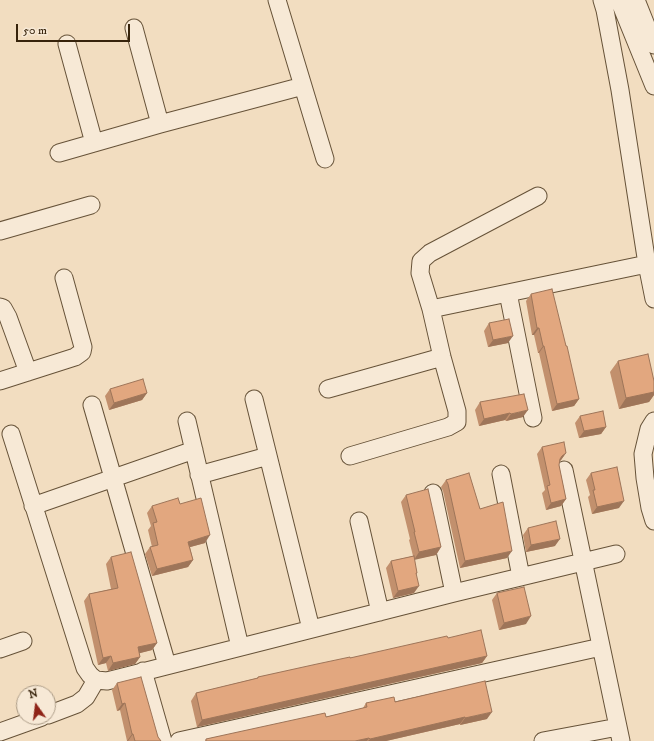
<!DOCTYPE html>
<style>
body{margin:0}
#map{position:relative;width:654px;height:741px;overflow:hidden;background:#f2ddc0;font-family:"IM FELL DW Pica",serif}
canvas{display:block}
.north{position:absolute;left:16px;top:685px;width:40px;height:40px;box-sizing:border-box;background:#f7e9d6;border:1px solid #aa9a85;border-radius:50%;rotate:346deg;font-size:11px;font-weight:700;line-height:16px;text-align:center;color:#37230b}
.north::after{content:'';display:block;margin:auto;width:14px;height:18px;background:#8f2418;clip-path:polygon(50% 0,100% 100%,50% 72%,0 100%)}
.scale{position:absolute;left:16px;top:24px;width:114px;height:18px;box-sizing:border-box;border:2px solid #37230b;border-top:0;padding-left:5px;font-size:12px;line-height:14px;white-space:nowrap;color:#37230b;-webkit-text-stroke:3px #f7e9d6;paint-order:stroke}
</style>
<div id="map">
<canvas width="654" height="741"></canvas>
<div class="north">N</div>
<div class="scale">50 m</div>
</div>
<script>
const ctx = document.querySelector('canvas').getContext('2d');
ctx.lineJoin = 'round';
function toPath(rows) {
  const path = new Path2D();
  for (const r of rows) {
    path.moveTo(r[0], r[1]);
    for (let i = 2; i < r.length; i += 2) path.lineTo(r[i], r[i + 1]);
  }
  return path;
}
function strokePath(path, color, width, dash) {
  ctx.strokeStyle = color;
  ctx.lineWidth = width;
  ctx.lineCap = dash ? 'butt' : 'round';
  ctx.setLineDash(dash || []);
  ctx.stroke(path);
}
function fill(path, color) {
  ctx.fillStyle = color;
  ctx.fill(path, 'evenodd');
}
const minor = toPath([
 [277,0,325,159],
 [602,0,605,10,620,90,647,264,654,299],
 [619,0,654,86],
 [636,0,654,45],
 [134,28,160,124],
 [67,44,94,143],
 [59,153,160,124,303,86],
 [0,231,91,205],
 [508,293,533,418],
 [0,307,3,308,8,317,28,372],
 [431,309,647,264],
 [0,381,75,357,82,352,83,347,64,278],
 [328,389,442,357],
 [254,399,311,629],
 [92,405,167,665],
 [187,421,240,647],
 [654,421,649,429,643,454,645,478,650,508,654,521],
 [11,434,85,668,90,675,96,680,107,681,454,593,616,554],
 [350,456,448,427,457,422,457,411,442,357,431,309,420,273,421,261,430,253,538,196],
 [564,470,621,741],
 [501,474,521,577],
 [199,475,268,456],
 [433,493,454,593],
 [33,506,194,450],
 [359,521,380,612],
 [0,649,23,641],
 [143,671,163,741],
 [48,715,77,704,86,697,96,680],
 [0,732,42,717],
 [179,741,601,647],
 [543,741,618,727]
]);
strokePath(minor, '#665238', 19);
strokePath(minor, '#f7e9d6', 17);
fill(toPath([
 [531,294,566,346,579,399,574,406,552,411,539,353,538,353,534,335,532,335,526,301],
 [489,323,508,343,488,347,484,331],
 [618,361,654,381,654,395,649,402,619,409,610,372],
 [110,389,147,393,142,400,109,410,105,396],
 [480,402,523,417,506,421,505,420,479,426,475,410],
 [580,416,606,427,601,434,579,438,575,423],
 [542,447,566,453,561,460,559,462,559,465,566,499,561,506,546,510,542,493,545,490,537,454],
 [591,473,619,508,592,514,588,497,590,495,586,480],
 [446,480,480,509,507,558,460,568,443,491,441,487],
 [406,495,441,547,436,555,414,559,417,573,416,575,414,593,393,598,386,568,391,561,413,556,409,540,410,539,401,502],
 [180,504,205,543,190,547,193,560,188,567,152,576,145,554,150,547,152,547,148,530,151,526,147,513,152,506],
 [528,528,555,546,526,552,523,535],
 [111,557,157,643,152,650,139,653,140,657,135,664,108,671,106,663,98,665,84,601,89,594,111,589,106,564],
 [497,593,526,624,499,630,492,600],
 [448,638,487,656,482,663,197,727,191,701,196,693,257,678,258,677],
 [117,683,158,737,161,741,127,741,120,710,117,711,112,690],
 [395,702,487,719,460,725,460,724,386,741,205,741,206,739,326,717,363,708,366,703]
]), '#c2906d');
fill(toPath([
 [537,328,539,328,534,335,532,335],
 [513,336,508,343,488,347,493,340],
 [543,346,544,346,539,353,538,353],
 [654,392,654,395,649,402,619,409,626,398],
 [147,393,142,400,109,410,114,403],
 [579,399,574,406,552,411,557,404],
 [528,410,523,417,506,421,511,414],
 [510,413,505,420,479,426,484,419],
 [606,427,601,434,579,438,584,431],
 [566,453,561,460,557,463,562,456],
 [566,499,561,506,546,510,551,503],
 [624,501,619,508,592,514,597,507],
 [210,535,205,543,183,549,188,542],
 [560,539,555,546,526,552,531,545],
 [441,547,436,555,414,560,419,552],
 [512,551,507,558,460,568,465,561],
 [193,560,188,567,152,576,157,569],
 [419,586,414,593,393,598,398,591],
 [531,616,526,624,499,630,504,623],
 [157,643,152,650,133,655,138,647],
 [111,656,106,663,98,665,103,658],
 [487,656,482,663,197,727,202,720],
 [140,657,135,664,108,671,113,663],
 [125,703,120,710,117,711,122,704],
 [492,712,487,719,460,725,465,718],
 [465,717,460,724,386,741,368,741,370,739],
 [132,734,133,734,128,741,127,741],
 [369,738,367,741,355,741]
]), '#9e7559');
const building = toPath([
 [552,289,566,346,567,346,579,399,557,404,544,346,543,346,539,328,537,328,531,294,552,289],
 [509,319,513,336,493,340,489,323,509,319],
 [648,354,654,381,654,392,626,398,618,361,648,354],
 [143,379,147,393,114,403,110,389,143,379],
 [524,394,528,410,511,414,510,413,484,419,480,402,524,394],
 [603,411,606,427,584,431,580,416,603,411],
 [564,442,566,453,562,456,560,459,559,465,566,499,551,503,547,486,550,485,542,447,564,442],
 [617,467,624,501,597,507,593,490,595,490,591,473,617,467],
 [469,473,480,509,503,502,512,551,465,561,448,484,446,480,469,473],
 [428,489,441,547,419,552,414,532,415,532,406,495,428,489],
 [178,498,180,504,201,498,210,535,188,542,193,560,157,569,150,547,158,545,153,523,157,522,152,506,178,498],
 [556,521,560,539,531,545,528,528,556,521],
 [131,552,157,643,138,647,140,657,113,663,111,656,103,658,89,594,118,588,111,557,131,552],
 [414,556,417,573,416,573,419,586,398,591,391,561,414,556],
 [524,587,531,616,504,623,497,593,524,587],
 [481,630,487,656,202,720,196,693,258,678,258,677,317,664,350,657,350,658,447,636,448,638,481,630],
 [141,677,158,737,161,741,135,741,133,734,132,734,125,703,122,704,117,683,141,677],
 [485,681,492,712,465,718,465,717,370,739,369,738,355,741,206,741,206,739,325,713,326,717,367,707,366,703,394,697,395,702,485,681]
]);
fill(building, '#e2a77f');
strokePath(building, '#9e7559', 1);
</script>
